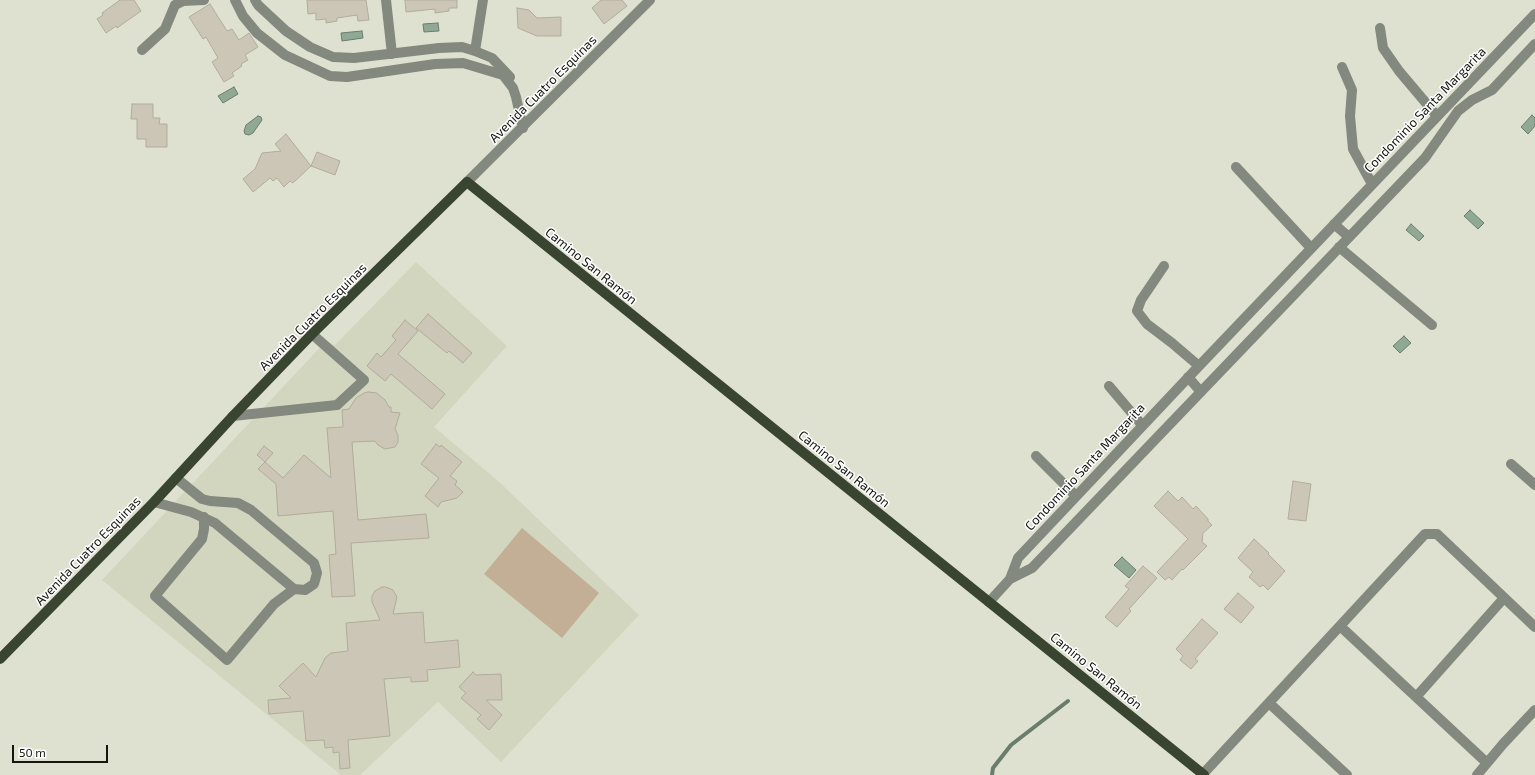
<!DOCTYPE html>
<meta charset="utf-8">
<style>
body{margin:0}
#map{position:relative;width:1535px;height:775px;overflow:hidden;background:#dee1cf;font-family:"Exo 2",sans-serif}
canvas{display:block}
.scale{position:absolute;left:12px;top:745px;width:96px;height:18px;box-sizing:border-box;border:2px solid #14150f;border-top:0;padding-left:5px;font-size:12px;line-height:14px;white-space:nowrap;color:#14150f;-webkit-text-stroke:3px #fff;paint-order:stroke}
</style>
<div id="map">
<canvas width="1535" height="775"></canvas>
<div class="scale">50 m</div>
</div>
<script>
const ctx = document.querySelector('canvas').getContext('2d');
ctx.lineJoin = 'round';
function fill(path, color) {
  ctx.fillStyle = color;
  ctx.fill(path, 'evenodd');
}
function toPath(rows) {
  const path = new Path2D();
  for (const r of rows) {
    path.moveTo(r[0], r[1]);
    for (let i = 2; i < r.length; i += 2) path.lineTo(r[i], r[i + 1]);
  }
  return path;
}
function strokePath(path, color, width, dash) {
  ctx.strokeStyle = color;
  ctx.lineWidth = width;
  ctx.lineCap = dash ? 'butt' : 'round';
  ctx.setLineDash(dash || []);
  ctx.stroke(path);
}
function drawText(font, color, halo, rows, align = 'center') {
  ctx.font = font + ' "Exo 2",sans-serif';
  ctx.lineWidth = 3;
  ctx.setLineDash([]);
  ctx.textBaseline = 'middle';
  ctx.strokeStyle = halo;
  ctx.fillStyle = color;
  for (const [text, x, y, turn = 0] of rows) {
    ctx.save();
    ctx.translate(x, y);
    ctx.rotate((+turn || 0) * Math.PI / 180);
    ctx.textAlign = isNaN(turn) ? turn : align;
    if (halo) ctx.strokeText(text, 0, 0);
    ctx.fillText(text, 0, 0);
    ctx.restore();
  }
}
fill(toPath([
 [416,262,507,346,434,427,497,480,639,615,501,762,438,702,360,775,341,775,102,580,326,341,335,345]
]), '#d3d6be');
fill(toPath([
 [522,528,599,593,562,638,484,574]
]), '#c3af96');
const water = toPath([
 [438,23,439,31,424,32,423,24,438,23],
 [362,31,363,38,342,41,341,33,362,31],
 [234,87,238,94,223,103,218,96,234,87],
 [1532,115,1535,118,1535,126,1528,134,1521,127,1532,115],
 [258,116,261,117,262,120,253,133,249,135,245,134,244,131,246,125,258,116],
 [1470,210,1484,223,1478,229,1464,216,1470,210],
 [1411,224,1424,236,1419,241,1406,230,1411,224],
 [1404,336,1411,343,1400,353,1393,346,1404,336],
 [1122,557,1136,570,1129,578,1114,565,1122,557]
]);
fill(water, '#8fa995');
strokePath(water, '#6a7d6d', 1);
strokePath(toPath([
 [992,775,993,768,1011,745,1068,701]
]), '#6a7d6d', 4);
const building = toPath([
 [120,0,134,0,141,11,117,28,116,26,106,33,97,19,103,15,102,13,120,0],
 [307,0,366,0,369,20,358,21,357,15,337,18,337,21,326,23,326,19,316,20,316,13,308,14,307,0],
 [405,0,457,0,457,8,449,8,449,11,435,13,435,9,406,12,405,0],
 [601,0,622,0,627,6,604,24,592,8,601,0],
 [210,4,227,31,232,29,239,40,249,33,258,47,245,55,248,60,241,64,242,66,232,73,234,76,224,82,212,62,218,58,206,37,203,39,189,17,210,4],
 [517,8,529,10,537,18,561,17,561,36,537,36,518,28,517,8],
 [132,104,153,104,153,118,160,118,159,124,167,124,167,147,146,147,146,139,137,139,137,119,131,119,132,104],
 [286,134,311,166,317,152,340,161,335,175,311,166,293,183,290,181,284,187,277,178,273,181,270,178,253,192,243,179,255,169,262,153,281,151,275,144,286,134],
 [428,314,472,353,463,363,449,351,447,353,416,328,428,314],
 [405,320,418,331,398,354,445,394,432,409,391,374,385,381,367,366,377,353,381,357,396,340,392,336,405,320],
 [368,392,377,393,385,400,389,407,391,407,391,412,400,413,395,429,398,435,398,442,395,447,385,449,378,445,375,441,352,442,358,520,426,514,429,538,351,543,355,596,332,597,329,555,336,554,333,511,278,516,276,484,258,469,265,462,283,478,304,455,331,478,327,428,343,427,342,410,349,409,356,398,364,393,368,392],
 [436,444,440,447,441,445,462,462,450,476,457,481,455,485,463,492,457,498,441,502,438,507,425,496,439,478,421,464,436,444],
 [264,446,273,453,265,462,257,455,264,446],
 [1293,481,1311,484,1306,521,1288,519,1293,481],
 [1168,491,1178,501,1182,497,1193,509,1196,506,1208,519,1208,521,1212,525,1203,533,1202,542,1207,546,1183,570,1182,569,1172,580,1169,577,1165,580,1157,572,1188,539,1154,506,1168,491],
 [1254,539,1269,553,1268,554,1285,571,1268,590,1263,585,1260,587,1249,577,1253,572,1238,558,1254,539],
 [1143,566,1157,578,1129,609,1131,611,1117,627,1105,617,1129,589,1125,586,1143,566],
 [382,587,386,587,393,590,397,597,393,614,423,612,425,643,458,640,460,667,427,670,428,681,411,682,411,677,384,679,390,736,348,740,350,768,340,769,339,752,333,753,333,747,325,748,324,740,306,741,303,711,269,714,268,700,291,698,279,686,303,663,316,677,325,658,331,653,348,651,346,623,380,620,372,602,372,596,375,591,382,587],
 [1238,593,1254,607,1241,623,1224,609,1238,593],
 [1202,619,1218,633,1195,659,1198,661,1191,669,1180,660,1183,656,1176,649,1202,619],
 [473,672,476,675,501,674,502,700,486,700,502,715,489,730,477,719,481,715,461,698,466,693,459,687,473,672]
]);
fill(building, '#cbc6b6');
strokePath(building, '#b1ac9c', 1);
strokePath(toPath([
 [235,0,243,16,257,33,285,55,330,76,347,77,435,64,463,63,503,75,513,88,516,97,523,128],
 [255,0,258,5,286,31,310,47,333,57,354,58,439,48,462,47,475,51,492,58,510,77],
 [386,0,392,54],
 [1380,28,1383,48,1399,71,1437,116],
 [142,50,165,29,175,5,183,1,204,0],
 [475,51,483,0],
 [1342,67,1352,90,1350,116,1353,149,1372,184],
 [1236,167,1311,248],
 [467,182,650,0],
 [1334,224,1349,237],
 [1339,247,1432,325],
 [1164,266,1141,300,1137,311,1147,324,1172,343,1199,366],
 [1188,377,1201,392],
 [1109,386,1142,425],
 [233,416,337,405,364,380,312,334],
 [1036,456,1076,496],
 [1511,464,1535,485],
 [154,502,191,512,215,523,294,589,305,590,314,584,317,573,314,563,251,510,238,503,210,501,202,499,176,478],
 [204,517,204,529,202,539,155,596,227,660,274,604,294,589],
 [1010,579,1018,558,1199,366,1535,14],
 [989,602,1010,579,1032,568,1425,158,1458,111,1472,100,1492,90,1535,44],
 [1340,626,1487,763],
 [1416,697,1504,598],
 [1269,703,1347,775],
 [1203,774,1425,534,1437,534,1535,627],
 [1477,775,1503,744,1535,710]
]), '#83897e', 10);
strokePath(toPath([
 [0,659,154,502,233,416,312,334,467,182,1204,775]
]), '#394531', 10);
drawText('13px', '#14150f', '#fff', [
 ["Avenida Cuatro Esquinas",543,89,-45],
 ["Condominio Santa Margarita",1425,110,-46],
 ["Camino San Ramón",591,266,39],
 ["Avenida Cuatro Esquinas",313,317,-45],
 ["Condominio Santa Margarita",1085,467,-47],
 ["Camino San Ramón",844,469,39],
 ["Avenida Cuatro Esquinas",88,551,-46],
 ["Camino San Ramón",1096,671,39]
]);
</script>
